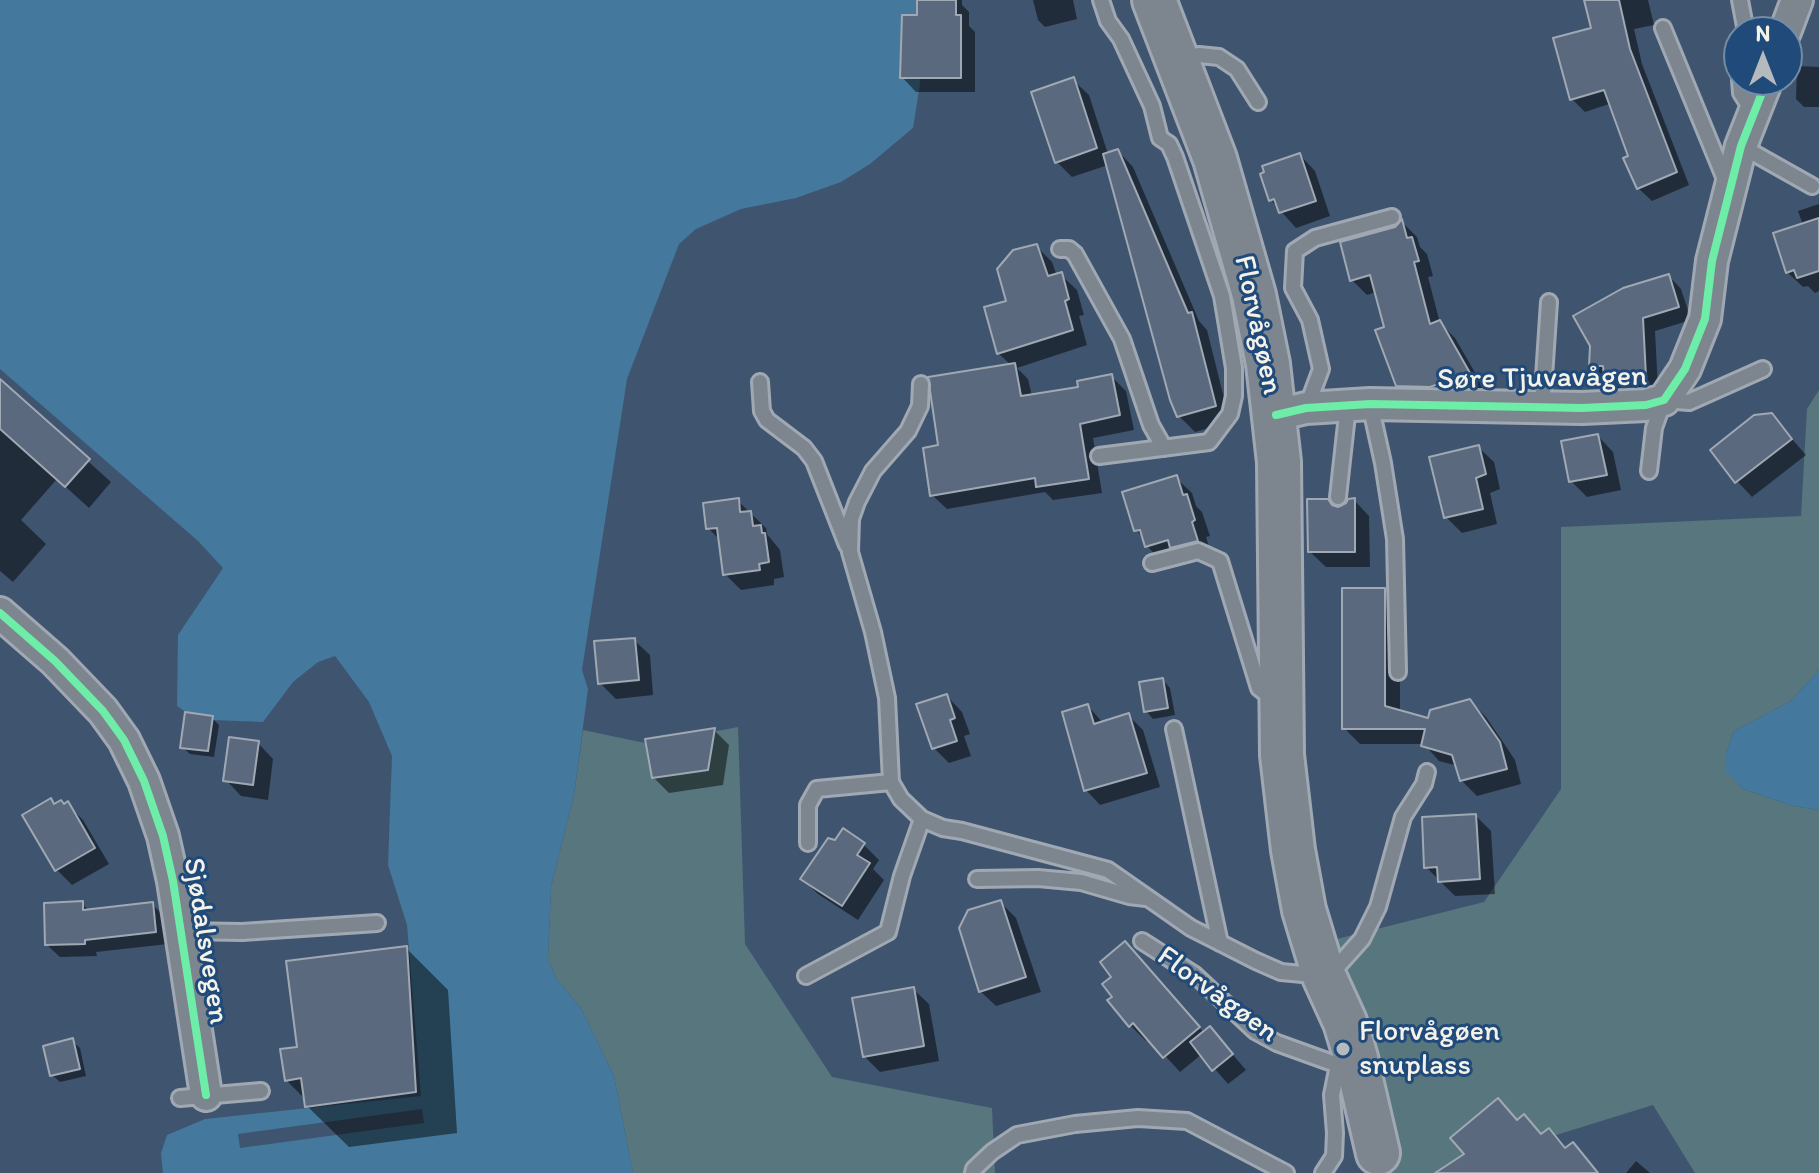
<!DOCTYPE html>
<meta charset="utf-8">
<style>
body{margin:0}
#map{position:relative;width:1819px;height:1173px;overflow:hidden;background:#3f546e;font-family:Itim,sans-serif}
canvas{display:block}
.north{position:absolute;left:1723px;top:16px;width:80px;height:80px;box-sizing:border-box;background:#1f4a7a;border:2px solid #748da6;border-radius:50%;rotate:0deg;font-size:22px;font-weight:700;line-height:32px;text-align:center;color:#f4f1e8}
.north::after{content:'';display:block;margin:auto;width:28px;height:36px;background:#b5babd;clip-path:polygon(50% 0,100% 100%,50% 72%,0 100%)}
</style>
<div id="map">
<canvas width="1819" height="1173"></canvas>
<div class="north">N</div>
</div>
<script>
const ctx = document.querySelector('canvas').getContext('2d');
ctx.lineJoin = 'round';
function fill(path, color) {
  ctx.fillStyle = color;
  ctx.fill(path, 'evenodd');
}
function toPath(rows) {
  const path = new Path2D();
  for (const r of rows) {
    path.moveTo(r[0], r[1]);
    for (let i = 2; i < r.length; i += 2) path.lineTo(r[i], r[i + 1]);
  }
  return path;
}
function strokePath(path, color, width, dash) {
  ctx.strokeStyle = color;
  ctx.lineWidth = width;
  ctx.lineCap = dash ? 'butt' : 'round';
  ctx.setLineDash(dash || []);
  ctx.stroke(path);
}
function drawText(font, color, halo, rows, align = 'center') {
  ctx.font = font + ' Itim,sans-serif';
  ctx.lineWidth = 6;
  ctx.setLineDash([]);
  ctx.textBaseline = 'middle';
  ctx.strokeStyle = halo;
  ctx.fillStyle = color;
  for (const [text, x, y, turn = 0] of rows) {
    ctx.save();
    ctx.translate(x, y);
    ctx.rotate((+turn || 0) * Math.PI / 180);
    ctx.textAlign = isNaN(turn) ? turn : align;
    if (halo) ctx.strokeText(text, 0, 0);
    ctx.fillText(text, 0, 0);
    ctx.restore();
  }
}
fill(toPath([
 [1819,390,1819,670,1791,701,1734,731,1726,754,1727,772,1743,789,1793,806,1819,810,1819,1173,1695,1173,1653,1105,1537,1141,1484,1173,1374,1173,1333,940,1484,902,1561,789,1561,527,1801,516,1807,409],
 [738,727,745,944,832,1077,992,1108,995,1173,633,1173,614,1076,582,1010,556,978,548,960,551,887,574,795,583,730,650,744]
]), '#57767d');
fill(toPath([
 [0,0,918,0,920,84,913,128,870,164,841,182,796,198,741,209,696,229,679,244,627,379,582,670,588,689,574,795,551,887,548,960,556,978,582,1010,614,1076,633,1173,163,1173,161,1153,167,1135,205,1119,421,1096,407,925,388,865,392,756,369,702,335,656,318,662,293,682,263,722,212,720,187,713,177,706,178,635,223,568,198,541,0,369],
 [1819,670,1819,810,1793,806,1743,789,1726,772,1726,754,1734,731,1791,701]
]), '#44789c');
fill(toPath([
 [422,1109,424,1123,240,1148,238,1134]
]), '#3f546e');
fill(toPath([
 [919,0,962,0,962,5,969,12,969,26,975,32,975,92,916,92,902,77,919,17],
 [1033,0,1073,0,1077,19,1045,27,1038,20],
 [1586,0,1648,0,1654,25,1634,29,1642,64,1689,185,1652,201,1638,188,1612,107,1609,104,1585,112,1572,99,1593,29],
 [1797,66,1819,67,1819,107,1804,107,1796,99],
 [1073,80,1089,95,1108,154,1118,151,1133,167,1199,321,1207,330,1230,422,1195,432,1179,416,1108,165,1072,177,1057,162],
 [1300,155,1315,171,1330,216,1296,228,1270,199],
 [1819,204,1819,291,1815,293,1808,286,1803,287,1787,272,1803,225,1798,211],
 [1402,222,1417,237,1420,247,1427,254,1433,276,1428,277,1440,323,1455,338,1484,388,1446,402,1413,401,1398,385,1376,292,1367,295,1352,280],
 [1036,246,1052,262,1057,276,1061,275,1077,290,1084,315,1079,316,1087,345,1017,368,1028,379,1032,396,1081,388,1111,376,1126,391,1134,430,1093,438,1102,493,1053,500,1045,492,947,509,932,495,940,447,1011,365,998,353,1008,302],
 [1669,276,1681,289,1691,320,1655,331,1658,389,1618,390,1591,365],
 [0,382,111,482,89,508,57,479,21,520,46,544,13,582,0,571],
 [1771,415,1806,455,1752,497,1737,481],
 [1598,436,1613,452,1621,490,1587,497,1571,481],
 [1478,447,1494,462,1500,489,1490,493,1497,524,1462,533,1446,517],
 [1176,478,1192,493,1196,506,1202,512,1210,536,1206,537,1212,557,1188,563,1181,556,1162,562,1147,546,1144,539,1136,530],
 [1354,500,1369,516,1370,567,1326,567,1310,552,1335,508,1338,509],
 [738,501,766,528,767,534,780,550,784,577,774,579,774,585,741,590,725,574,721,541,708,528],
 [1384,590,1400,605,1400,712,1429,720,1470,701,1486,717,1515,760,1521,784,1477,796,1461,780,1458,766,1439,761,1424,744,1360,744,1344,728],
 [634,640,650,655,653,695,616,699,600,683],
 [1163,680,1170,688,1175,715,1153,719,1146,711],
 [947,696,962,712,970,734,964,736,971,756,949,763,934,748],
 [1088,706,1103,723,1129,716,1143,730,1160,787,1100,805,1086,790],
 [212,718,219,725,214,757,190,754,182,747],
 [714,730,729,745,723,785,669,793,653,777],
 [258,743,273,759,268,800,241,796,226,780],
 [67,804,83,820,109,864,72,885,56,869,55,805],
 [1476,816,1491,831,1495,894,1455,896,1426,867],
 [864,845,879,860,873,869,884,880,858,920,818,894,803,879],
 [1000,902,1016,918,1041,992,996,1006,980,991],
 [82,904,90,911,152,904,165,917,168,944,96,952,97,956,60,957,47,945],
 [406,948,448,990,457,1133,349,1147,307,1106,306,1100,286,1080,300,1048],
 [1141,959,1204,1033,1210,1028,1246,1070,1228,1084,1202,1054,1180,1072,1149,1038,1146,1041,1130,1025],
 [913,989,929,1004,939,1061,880,1072,864,1056],
 [72,1041,80,1048,86,1076,60,1082,52,1075],
 [1636,1161,1650,1173,1626,1173]
]), '#0007');
const building = toPath([
 [917,0,956,0,956,15,961,15,961,78,900,78,902,15,917,15,917,0],
 [1584,0,1619,0,1630,49,1677,172,1637,189,1623,158,1628,156,1604,90,1570,100,1553,38,1591,28,1584,0],
 [1074,77,1097,148,1055,163,1031,92,1074,77],
 [1118,149,1188,313,1192,312,1216,406,1177,417,1170,400,1103,154,1118,149],
 [1300,153,1316,201,1279,213,1274,199,1269,201,1260,174,1264,172,1262,166,1300,153],
 [1819,218,1819,271,1797,278,1794,270,1786,273,1773,233,1819,218],
 [1402,219,1407,238,1412,237,1419,261,1414,262,1430,324,1440,320,1470,373,1430,387,1396,386,1375,330,1384,327,1370,275,1350,281,1340,242,1395,227,1402,219],
 [1037,244,1048,276,1062,272,1069,299,1065,301,1073,330,997,354,984,307,1006,301,997,269,1013,250,1037,244],
 [1669,274,1679,307,1643,318,1646,377,1604,378,1603,366,1589,366,1590,346,1573,316,1623,288,1669,274],
 [1015,363,1021,396,1078,387,1077,381,1112,374,1120,415,1080,424,1089,479,1036,487,1035,478,930,496,923,448,938,445,928,377,1015,363],
 [0,379,90,459,65,487,0,429,0,379],
 [1772,413,1792,439,1735,483,1710,450,1754,415,1772,413],
 [1598,434,1607,475,1569,482,1561,441,1598,434],
 [1479,445,1486,474,1476,478,1483,509,1444,518,1429,457,1479,445],
 [1177,475,1183,495,1187,494,1195,520,1192,522,1198,541,1170,548,1168,540,1145,547,1140,530,1134,531,1122,492,1177,475],
 [739,498,740,512,751,511,753,526,761,525,762,533,765,533,769,562,759,564,760,570,723,575,717,528,706,529,703,503,739,498],
 [1355,498,1355,552,1308,552,1307,499,1328,499,1332,505,1338,507,1346,503,1348,499,1355,498],
 [1342,588,1385,588,1385,706,1428,718,1430,710,1470,699,1500,742,1507,769,1460,781,1452,755,1421,746,1425,729,1342,729,1342,588],
 [635,638,639,680,598,684,594,641,635,638],
 [1163,678,1168,708,1144,712,1139,682,1163,678],
 [947,694,955,718,950,720,957,741,932,749,916,704,947,694],
 [1088,704,1094,724,1129,713,1147,773,1084,791,1062,712,1088,704],
 [185,712,213,716,208,751,180,748,185,712],
 [715,728,708,770,652,778,645,739,715,728],
 [229,737,259,741,253,785,223,781,229,737],
 [51,798,54,804,61,800,64,804,68,801,95,848,55,871,22,815,51,798],
 [1476,814,1480,879,1438,882,1437,867,1424,868,1422,817,1476,814],
 [843,828,865,843,857,855,870,863,842,906,800,879,828,838,835,840,843,828],
 [1001,900,1026,977,979,992,959,928,968,910,1001,900],
 [83,901,83,910,153,902,156,932,85,940,85,944,45,945,44,903,83,901],
 [1125,941,1200,1027,1163,1058,1133,1023,1129,1027,1107,1000,1112,997,1102,984,1111,977,1100,962,1125,941],
 [407,946,416,1092,305,1107,301,1078,285,1081,280,1049,297,1047,286,961,407,946],
 [914,987,924,1046,863,1057,852,998,914,987],
 [1210,1026,1233,1054,1212,1071,1190,1042,1210,1026],
 [73,1038,80,1069,50,1076,43,1046,73,1038],
 [1498,1098,1517,1120,1524,1114,1541,1134,1549,1128,1565,1148,1573,1142,1598,1173,1435,1173,1464,1154,1450,1138,1498,1098]
]);
fill(building, '#5b697e');
strokePath(building, '#a0a9b3', 2);
const service = toPath([
 [1740,0,1746,32],
 [1663,28,1727,184],
 [1179,59,1199,55,1219,57,1237,69,1258,102],
 [1740,80,1741,93,1748,104,1756,105],
 [1741,146,1812,186],
 [1060,249,1069,249,1075,254,1122,339,1151,425,1164,448],
 [760,382,762,411,767,420,804,448,814,461,847,545],
 [921,384,920,406,908,431,873,471,857,502,851,519,850,552,873,632,887,698,891,782,901,799,922,819,943,828,962,831,1108,870,1191,928,1256,961,1281,972,1324,976,1329,976,1362,939,1378,907,1403,817,1424,784,1427,772],
 [1370,404,1383,463,1395,539,1398,672],
 [1307,407,1321,369,1310,320,1293,288,1295,251,1315,238,1392,217],
 [1542,407,1549,302],
 [1099,456,1209,442,1230,414,1234,396,1234,368,1222,296,1175,157,1169,144,1160,138,1152,106,1121,39,1108,21,1101,0],
 [1649,471,1654,428,1664,400,1689,402,1763,369],
 [1338,497,1348,406],
 [1152,563,1198,551,1220,561,1259,688,1268,695,1278,696],
 [1174,729,1220,943],
 [808,843,808,805,817,789,891,782],
 [977,879,1038,878,1081,882,1129,896,1146,898],
 [181,931,242,932,377,923],
 [1142,941,1195,975,1255,1031,1277,1043,1338,1065,1352,1060],
 [806,976,888,932,902,876,922,819],
 [180,1098,261,1091],
 [973,1173,974,1169,992,1152,1017,1135,1075,1124,1138,1118,1187,1121,1286,1173],
 [1323,1173,1334,1156,1335,1133,1332,1095,1338,1065]
]);
const minor = toPath([
 [1785,32,1797,0],
 [1276,415,1306,408,1370,404,1582,408,1646,405,1664,400,1685,369,1705,319,1712,261,1741,146,1767,80],
 [0,613,55,661,103,711,124,740,144,781,163,836,173,881,206,1095]
]);
const secondary = toPath([
 [1154,0,1215,159,1254,295,1268,364,1279,462,1282,755,1293,850,1304,910,1324,976,1345,1022,1356,1058,1378,1153]
]);
strokePath(service, '#a0a9b3', 20);
strokePath(minor, '#a0a9b3', 36);
strokePath(secondary, '#a0a9b3', 48);
strokePath(service, '#7d868f', 14);
strokePath(minor, '#7d868f', 30);
strokePath(secondary, '#7d868f', 42);
strokePath(toPath([
 [1276,415,1306,408,1370,404,1582,408,1646,405,1664,400,1685,369,1705,319,1712,261,1741,146,1767,80],
 [0,613,55,661,103,711,124,740,144,781,163,836,173,881,206,1095]
]), '#6deda7', 8);
for (const [x, y, r, color] of [
 [1343,1049,8,"#b5babd"]
]) {
  const dot = new Path2D();
  dot.arc(x, y, r, 0, 2 * Math.PI);
  ctx.fillStyle = color;
  ctx.fill(dot);
  strokePath(dot, '#1f4a7a', 3);
}
drawText('30px', '#f4f1e8', '#1f4a7a', [
 ["Florvågøen",1257,325,78],
 ["Søre Tjuvavågen",1542,379,-1],
 ["Sjødalsvegen",205,941,81],
 ["Florvågøen",1217,995,36]
]);
drawText('30px', '#f4f1e8', '#1f4a7a', [
 ["Florvågøen",1359,1032],
 ["snuplass",1359,1066]
], 'left');
</script>
